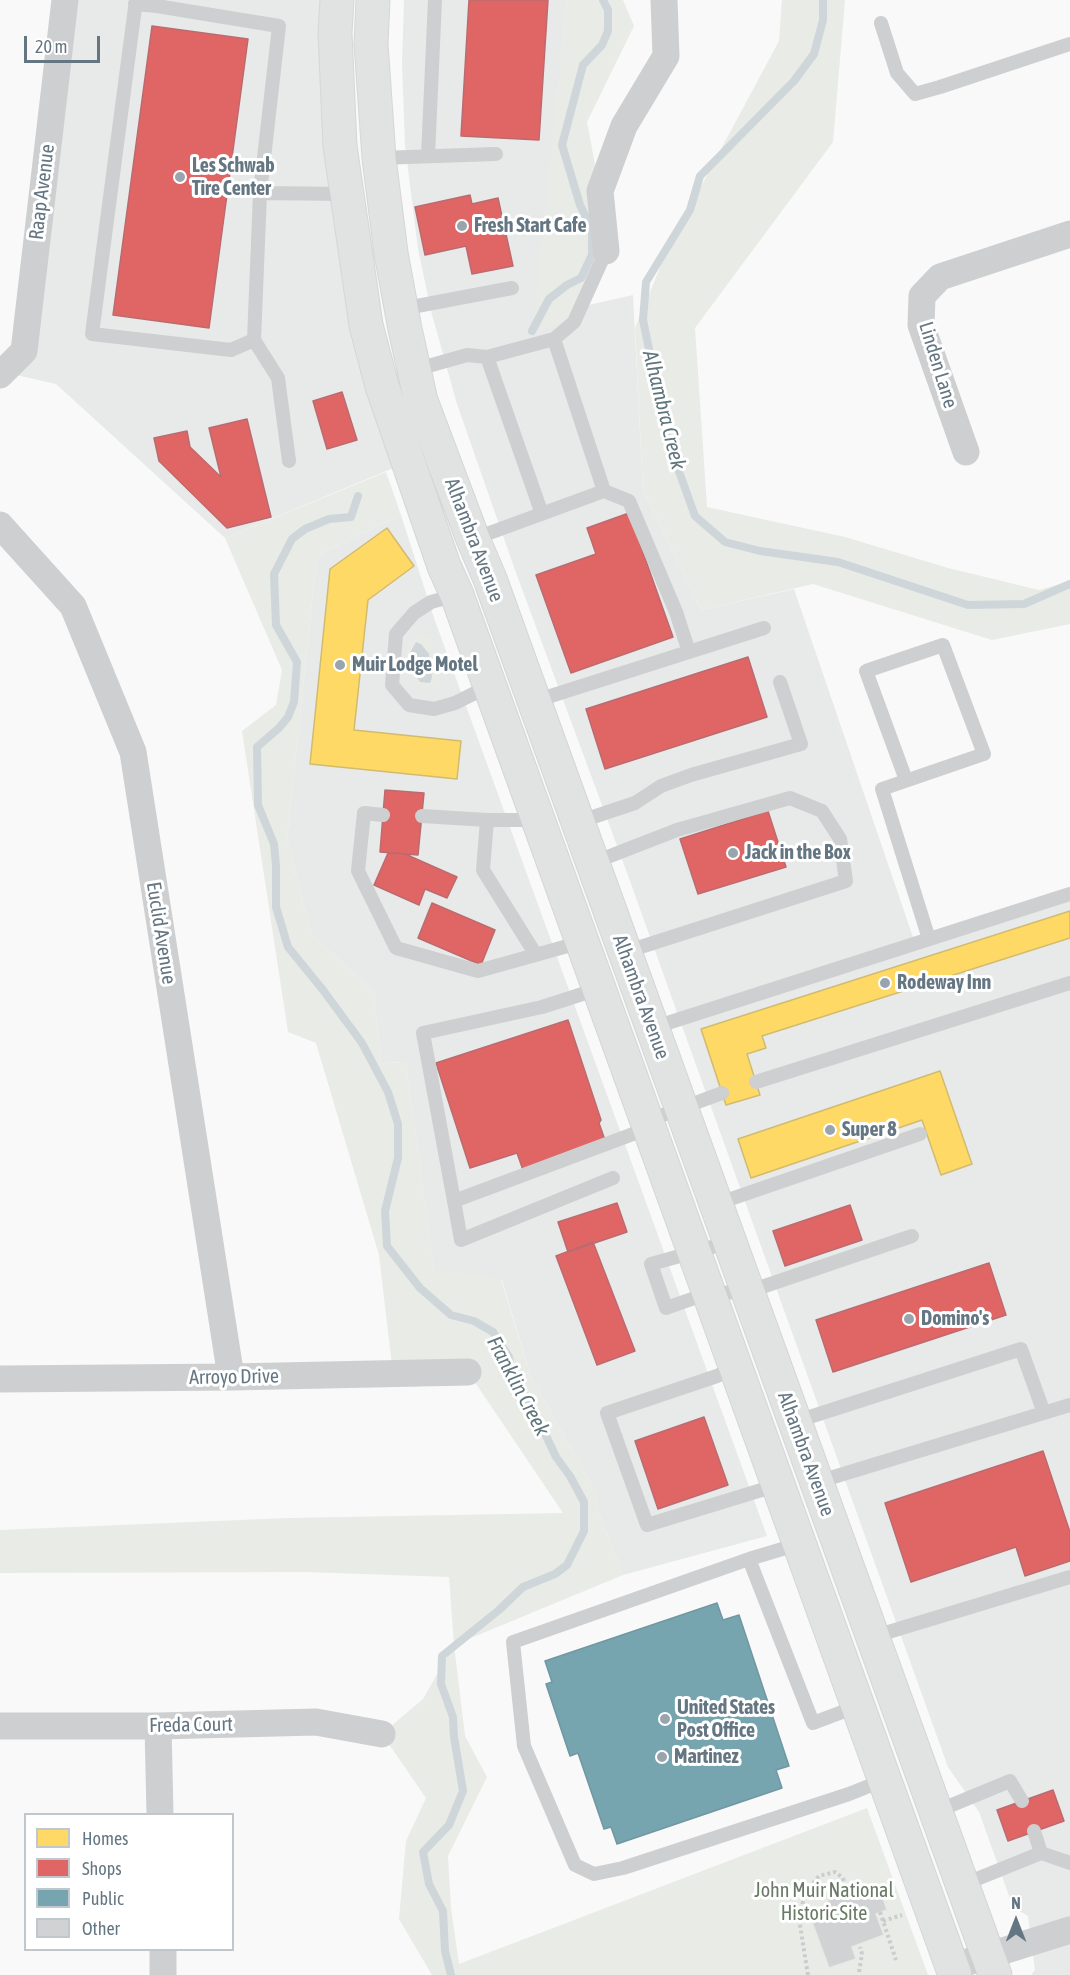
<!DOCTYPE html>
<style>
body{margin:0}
#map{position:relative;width:1070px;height:1975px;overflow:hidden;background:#f9f9f9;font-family:"Asap Condensed",sans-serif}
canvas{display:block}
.legend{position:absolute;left:24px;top:1813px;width:210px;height:138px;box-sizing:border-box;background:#fff;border:2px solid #c1c8cd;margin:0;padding:8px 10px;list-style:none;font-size:18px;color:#657683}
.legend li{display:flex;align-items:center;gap:12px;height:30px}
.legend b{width:30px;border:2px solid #c1c8cd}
.north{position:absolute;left:986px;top:1891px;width:60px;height:60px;-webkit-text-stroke:4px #fff;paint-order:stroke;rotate:0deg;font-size:16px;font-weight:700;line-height:24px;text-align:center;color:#657683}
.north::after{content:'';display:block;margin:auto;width:21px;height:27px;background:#657683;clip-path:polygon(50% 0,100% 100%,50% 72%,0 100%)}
.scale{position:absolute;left:24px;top:36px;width:76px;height:27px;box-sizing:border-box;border:3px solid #657683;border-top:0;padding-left:8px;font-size:18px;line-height:21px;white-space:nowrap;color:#657683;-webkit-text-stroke:4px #fff;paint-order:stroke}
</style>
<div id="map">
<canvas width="1070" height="1975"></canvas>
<ul class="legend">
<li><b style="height:16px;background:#ffd966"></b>Homes</li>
<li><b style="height:16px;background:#e06666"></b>Shops</li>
<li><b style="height:16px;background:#76a5af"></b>Public</li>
<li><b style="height:16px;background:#d0d2d3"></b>Other</li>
</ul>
<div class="north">N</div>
<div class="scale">20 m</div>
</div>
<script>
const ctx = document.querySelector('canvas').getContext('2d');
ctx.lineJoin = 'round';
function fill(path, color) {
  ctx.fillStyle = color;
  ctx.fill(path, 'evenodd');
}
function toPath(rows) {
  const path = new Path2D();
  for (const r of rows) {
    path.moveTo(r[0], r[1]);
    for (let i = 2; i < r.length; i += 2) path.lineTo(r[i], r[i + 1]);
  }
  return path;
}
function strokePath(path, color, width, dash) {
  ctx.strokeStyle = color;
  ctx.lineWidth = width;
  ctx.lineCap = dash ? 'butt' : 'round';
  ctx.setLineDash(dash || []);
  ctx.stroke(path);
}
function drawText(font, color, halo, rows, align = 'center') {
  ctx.font = font + ' "Asap Condensed",sans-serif';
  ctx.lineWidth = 6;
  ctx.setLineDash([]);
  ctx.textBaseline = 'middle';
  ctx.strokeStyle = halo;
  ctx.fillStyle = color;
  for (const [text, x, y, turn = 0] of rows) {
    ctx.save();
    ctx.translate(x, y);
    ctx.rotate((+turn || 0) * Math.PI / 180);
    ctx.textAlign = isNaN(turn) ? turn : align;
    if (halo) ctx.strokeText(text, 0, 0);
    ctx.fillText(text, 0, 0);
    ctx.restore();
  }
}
fill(toPath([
 [65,0,337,0,340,146,408,462,225,538,56,384,3,372,24,351],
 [404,0,567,0,535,317,633,295,643,491,701,610,794,589,915,943,1070,894,1070,1975,1031,1975,1035,1970,1028,1916,1013,1907,979,1812,948,1767,626,870,515,570,457,404,432,315,418,249,405,145,402,63],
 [401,515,433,615,767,1536,623,1575,598,1511,594,1489,531,1377,502,1280,434,1270,406,1063,381,1062,374,992,310,933,287,838,317,556]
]), '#e8e9e9');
fill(toPath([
 [567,0,623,0,634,26,587,122,600,191,606,251,574,322,532,331],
 [782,0,845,0,833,142,695,328,707,507,845,537,948,568,1039,590,1070,581,1070,624,992,640,813,584,701,610,643,491,635,328,669,246,779,41],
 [386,472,401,515,317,556,287,838,310,933,374,992,381,1062,406,1063,434,1269,501,1279,531,1377,594,1489,598,1511,623,1575,454,1645,465,1736,487,1777,448,1856,451,1908,459,1964,867,1808,928,1975,432,1975,399,1919,406,1841,426,1798,382,1734,423,1699,454,1645,449,1577,305,1572,0,1573,0,1530,289,1518,563,1513,468,1372,393,1374,379,1255,316,1043,288,1032,242,731,276,705,282,670,225,538],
 [416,633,430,638,441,683,434,689,422,690,413,680,406,663,406,647]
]), '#e8ebe6');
fill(toPath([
 [416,642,421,644,429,654,432,677,430,683,420,682,414,673,411,651]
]), '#ced6d9');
const homes = toPath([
 [387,528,414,566,368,600,354,730,461,741,457,779,310,764,330,569,387,528],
 [1070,911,1070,938,762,1036,766,1048,747,1054,760,1095,726,1105,701,1029,1070,911],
 [940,1071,972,1164,941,1175,922,1120,751,1178,738,1139,940,1071]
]);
fill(homes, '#ffd966');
strokePath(homes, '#d1bb6f', 1.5);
const shops = toPath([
 [469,0,548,0,539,140,461,136,469,0],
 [152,26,248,39,209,328,113,315,152,26],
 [470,195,472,204,498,198,513,266,472,274,466,246,425,255,415,207,470,195],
 [342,392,357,440,327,449,313,401,342,392],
 [247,419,271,517,227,528,159,461,154,438,187,431,190,447,221,477,209,428,247,419],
 [629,513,673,637,571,673,536,575,596,554,587,528,629,513],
 [748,657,767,717,605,769,586,709,748,657],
 [385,790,424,793,418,855,380,852,385,790],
 [768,811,786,867,698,894,680,839,768,811],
 [388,853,405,854,457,877,447,898,425,889,419,905,374,885,388,853],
 [432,903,495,930,481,965,418,938,432,903],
 [568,1020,601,1120,599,1123,606,1143,523,1170,517,1153,470,1168,436,1063,568,1020],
 [617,1203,627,1232,568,1252,558,1222,617,1203],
 [850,1205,862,1240,785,1266,773,1231,850,1205],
 [593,1242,635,1351,597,1365,556,1256,593,1242],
 [989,1263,1006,1315,833,1372,816,1320,989,1263],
 [704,1417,728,1485,658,1509,635,1441,704,1417],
 [1043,1451,1070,1532,1070,1561,1025,1576,1016,1547,911,1582,885,1503,1043,1451],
 [1053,1790,1064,1821,1008,1841,997,1810,1053,1790]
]);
fill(shops, '#e06666');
strokePath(shops, '#bb6b6f', 1.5);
const public = toPath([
 [717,1603,723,1620,739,1615,789,1766,776,1770,782,1788,617,1844,611,1827,604,1829,578,1753,570,1756,546,1684,552,1682,545,1661,717,1603]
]);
fill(public, '#76a5af');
strokePath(public, '#7197a2', 1.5);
strokePath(toPath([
 [823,0,823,20,814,54,794,81,700,176,690,210,646,282,643,320,668,441,695,516,725,542,760,551,838,562,968,605,1024,604,1070,584],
 [532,331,549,299,567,285,581,278,592,255,592,230,580,205,562,145,583,65,602,45,608,31,608,10,603,0],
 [358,496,351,517,329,519,305,529,292,539,274,574,276,625,297,662,294,702,288,717,279,728,257,747,258,805,274,844,276,866,276,907,288,947,323,990,362,1043,388,1092,398,1124,398,1158,385,1211,387,1246,420,1288,451,1315,474,1321,493,1332,509,1357,513,1377,534,1410,556,1457,570,1476,584,1502,584,1531,567,1565,555,1574,523,1587,499,1610,442,1656,441,1684,453,1717,454,1737,463,1791,449,1825,423,1852,429,1884,443,1911,445,1951,451,1975]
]), '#ced6d9', 8);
const building = toPath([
 [860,1881,863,1891,879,1886,887,1910,876,1914,884,1935,852,1947,856,1959,829,1968,808,1911,829,1904,825,1893,860,1881]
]);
fill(building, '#d0d2d3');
strokePath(building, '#e8e8e8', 1.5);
const secondary = toPath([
 [337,0,335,33,340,146,366,325,382,386,444,566,457,595,955,1975],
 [373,0,371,44,379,158,391,253,405,329,421,401,473,539,490,579,995,1975]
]);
strokePath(secondary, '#d5d6d7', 35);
strokePath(toPath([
 [880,1912,896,1960],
 [883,1921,902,1915],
 [859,1972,862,1954,860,1947],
 [808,1975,799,1919,805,1893,819,1876,835,1872,843,1878,845,1886]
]), '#cbcccd', 4, [3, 3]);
strokePath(toPath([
 [136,0,92,334,231,350,254,340],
 [135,4,157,6,279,26,260,193],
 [881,23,897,73,915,94,940,87,1070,44],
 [428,156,435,0],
 [379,158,496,154],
 [401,309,512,288],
 [554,339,574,322,606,251],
 [487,357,542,514],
 [414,370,467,355,487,357,554,339,604,491,473,539],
 [289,461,278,378,254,340,260,193,347,194],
 [604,491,629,501,676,612,689,652],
 [457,595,431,602,414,613,396,634,392,685,409,705,434,709,455,703,489,686],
 [535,701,764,628],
 [906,780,866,671,943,645,984,754,882,789,929,939],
 [383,815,364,813,358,871,396,948,478,971,582,942],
 [422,816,487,820,537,820],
 [487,820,483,870,536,955],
 [578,822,635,803,661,786,691,775,801,744,780,682],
 [592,863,677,830,790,798,822,811,840,839,846,881,625,952],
 [598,989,542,1007,423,1033,454,1201,649,1128],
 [652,1028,1070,894],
 [756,1082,1070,983],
 [647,1121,722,1093],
 [454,1201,461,1240,613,1178],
 [716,1204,920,1134],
 [730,1242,651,1264,666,1308,709,1293,747,1292,912,1236],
 [735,1367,717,1376,607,1413,647,1525,778,1485],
 [794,1422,1021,1349,1044,1413],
 [817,1482,1070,1405],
 [799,1544,749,1559,813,1723,858,1706],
 [749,1559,513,1642,524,1746,575,1865,594,1874,623,1868,849,1794,884,1780],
 [872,1637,1070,1577],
 [935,1812,1010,1781,1022,1801],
 [1041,1853,1070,1863],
 [962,1885,1041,1853,1034,1831]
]), '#cecfd0', 14);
strokePath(toPath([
 [606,251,600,191,624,126,666,56,664,0],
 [0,375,24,351,65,0],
 [966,452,921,325,922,296,940,277,1070,234],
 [0,525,73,606,133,752,231,1377],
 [0,1379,231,1377,468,1372],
 [0,1726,158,1726,316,1722,382,1734],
 [158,1726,160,1814],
 [163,1950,163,1975],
 [952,1967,1070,1930]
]), '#cecfd0', 27);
strokePath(secondary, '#e1e2e2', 33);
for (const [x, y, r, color] of [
 [180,177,6,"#99a4ac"],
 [462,226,6,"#99a4ac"],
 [340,665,6,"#99a4ac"],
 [733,853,6,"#99a4ac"],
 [885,983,6,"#99a4ac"],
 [830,1130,6,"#99a4ac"],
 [909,1319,6,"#99a4ac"],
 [665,1719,6,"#99a4ac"],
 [662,1757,6,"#99a4ac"]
]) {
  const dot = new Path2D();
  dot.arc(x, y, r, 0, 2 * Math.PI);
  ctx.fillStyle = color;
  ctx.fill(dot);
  strokePath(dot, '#fff', 2);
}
drawText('bold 20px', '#657683', '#fff', [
 ["Les Schwab",192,166],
 ["Tire Center",192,189],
 ["Fresh Start Cafe",474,226],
 ["Muir Lodge Motel",352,665],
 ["Jack in the Box",745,853],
 ["Rodeway Inn",897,983],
 ["Super 8",842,1130],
 ["Domino's",921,1319],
 ["United States",677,1708],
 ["Post Office",677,1731],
 ["Martinez",674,1757]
], 'left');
drawText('20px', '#657683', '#fff', [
 ["Raap Avenue",42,192,-83],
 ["Linden Lane",938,365,73],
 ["Alhambra Avenue",474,540,69],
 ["Euclid Avenue",161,933,81],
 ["Alhambra Avenue",641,997,70],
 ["Arroyo Drive",234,1377,-1],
 ["Alhambra Avenue",806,1454,70],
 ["Freda Court",191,1725,-1]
]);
drawText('20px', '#687a64', '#fff', [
 ["John Muir National",824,1891],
 ["Historic Site",824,1914]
]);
drawText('italic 21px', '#60757c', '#fff', [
 ["Alhambra Creek",664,410,76],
 ["Franklin Creek",518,1386,62]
]);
</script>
